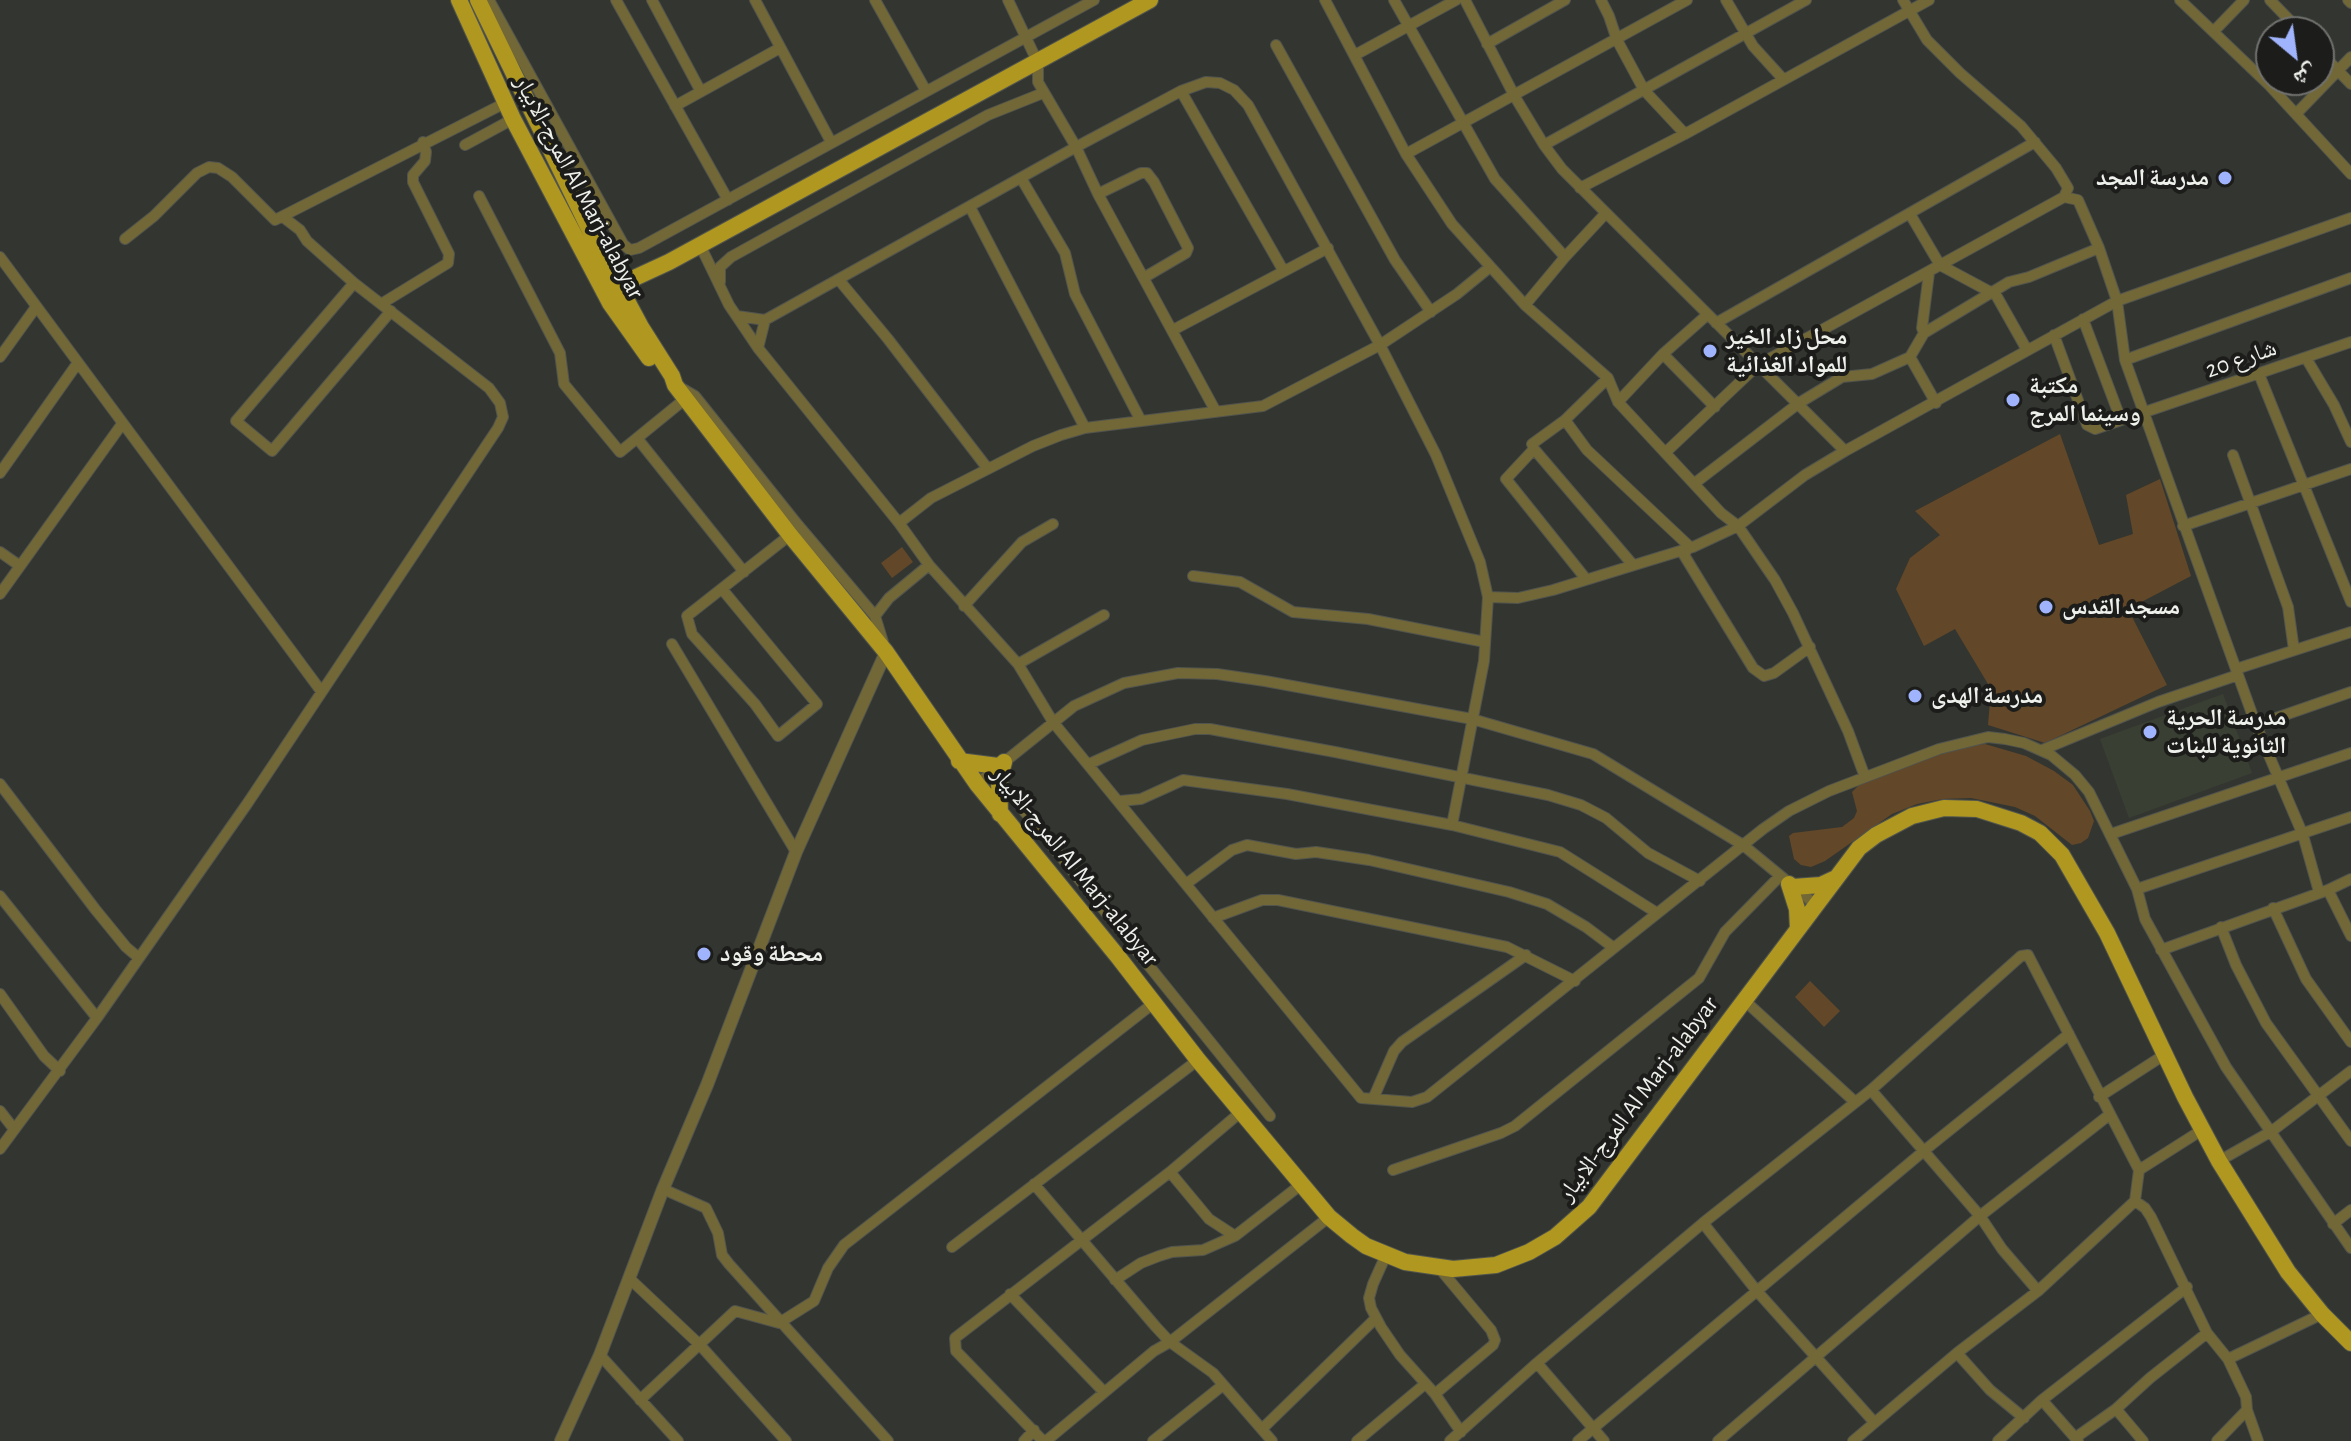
<!DOCTYPE html>
<meta charset="utf-8">
<style>
body{margin:0}
#map{position:relative;width:2351px;height:1441px;overflow:hidden;background:#333630;font-family:"Alegreya Sans","Noto Naskh Arabic",sans-serif}
canvas{display:block}
.north{position:absolute;left:2255px;top:16px;width:80px;height:80px;box-sizing:border-box;background:#1c1d1a;border:2px solid #70716e;border-radius:50%;rotate:151deg;font-size:22px;font-weight:700;line-height:32px;text-align:center;color:#eef0ec}
.north::after{content:'';display:block;margin:auto;width:28px;height:36px;background:#a0b3fd;clip-path:polygon(50% 0,100% 100%,50% 72%,0 100%)}
</style>
<div id="map">
<canvas width="2351" height="1441"></canvas>
<div class="north">ش</div>
</div>
<script>
const ctx = document.querySelector('canvas').getContext('2d');
ctx.lineJoin = 'round';
function fill(path, color) {
  ctx.fillStyle = color;
  ctx.fill(path, 'evenodd');
}
function toPath(rows) {
  const path = new Path2D();
  for (const r of rows) {
    path.moveTo(r[0], r[1]);
    for (let i = 2; i < r.length; i += 2) path.lineTo(r[i], r[i + 1]);
  }
  return path;
}
function strokePath(path, color, width, dash) {
  ctx.strokeStyle = color;
  ctx.lineWidth = width;
  ctx.lineCap = dash ? 'butt' : 'round';
  ctx.setLineDash(dash || []);
  ctx.stroke(path);
}
function drawText(font, color, halo, rows, align = 'center') {
  ctx.font = font + ' "Alegreya Sans","Noto Naskh Arabic",sans-serif';
  ctx.lineWidth = 8;
  ctx.setLineDash([]);
  ctx.textBaseline = 'middle';
  ctx.strokeStyle = halo;
  ctx.fillStyle = color;
  for (const [text, x, y, turn = 0] of rows) {
    ctx.save();
    ctx.translate(x, y);
    ctx.rotate((+turn || 0) * Math.PI / 180);
    ctx.textAlign = isNaN(turn) ? turn : align;
    if (halo) ctx.strokeText(text, 0, 0);
    ctx.fillText(text, 0, 0);
    ctx.restore();
  }
}
fill(toPath([
 [2223,694,2252,773,2129,818,2100,739]
]), '#3a3f33');
fill(toPath([
 [2060,434,2099,545,2133,534,2126,495,2160,479,2191,576,2128,609,2167,685,2045,743,1988,725,1991,689,1955,629,1924,646,1896,589,1910,558,1940,535,1915,511],
 [902,547,913,562,892,578,881,563],
 [1985,744,2026,756,2054,771,2073,785,2090,811,2094,821,2088,838,2081,843,2072,845,2035,816,2015,807,1971,798,1943,799,1917,804,1892,814,1825,861,1811,867,1801,865,1794,859,1789,836,1793,833,1842,827,1854,818,1857,811,1852,792,1860,784,1959,747],
 [1810,981,1840,1011,1824,1027,1795,997]
]), '#624729');
const minor = toPath([
 [489,0,623,244,630,250,639,248,1094,0],
 [616,0,728,200],
 [652,0,700,90],
 [755,0,831,142],
 [875,0,926,91],
 [1008,0,1038,63,1038,82,1076,147,1098,194,1215,410],
 [1325,0,1406,154,1452,224,1525,305,1608,378,1618,402,1721,513,1738,526,1775,580,1793,613,1848,731,1865,777],
 [1394,0,1495,179,1565,257],
 [1465,0,1515,97,1544,145,1562,169,1845,451],
 [1601,0,1609,16,1617,40,1644,90,1685,134],
 [1726,0,1753,46,1783,79],
 [1903,0,1927,40,1960,73,2021,126,2056,168,2068,188,2064,197,2078,200,2099,248,2117,301,2125,360,2256,725,2303,835,2319,892],
 [2180,0,2270,86,2351,174],
 [2270,0,2301,32],
 [2348,0,2351,3],
 [2214,31,2244,0],
 [1487,44,1565,0],
 [1276,45,1395,260,1431,312],
 [2319,51,2351,84],
 [1355,55,1456,0],
 [1181,91,1283,270],
 [675,106,780,48],
 [2296,114,2351,57],
 [465,145,513,119],
 [1544,145,1806,0],
 [1406,154,1687,0],
 [1021,178,1065,253,1075,294,1141,421],
 [1580,188,1685,134,1929,0],
 [1098,194,1141,173,1147,173,1154,182,1188,248,1186,253,1145,277],
 [479,196,560,353,564,384,620,452,685,399],
 [970,207,1085,428],
 [1910,214,1940,265,1996,295,2027,350],
 [125,239,154,216,197,173,209,167,218,168,232,177,275,220,505,103],
 [700,245,729,305,758,348,899,523,929,565,1018,664,1053,722,1361,1098,1412,1102,1427,1097,1763,829,1789,811,1829,791,1939,749,1988,737,2005,739,2024,743,2051,755,2075,775,2089,792,2137,889,2145,919,2226,1067,2351,1248],
 [0,257,321,691],
 [1929,273,1922,328,1924,333,1910,357,1936,403],
 [839,280,888,339,988,469],
 [720,282,720,267,731,257,988,115,1043,93],
 [354,283,236,421,272,451,391,311],
 [381,304,448,263,449,254,413,182,413,175,425,161,426,152,423,142],
 [1525,305,1565,257,1605,214],
 [737,316,765,320],
 [2083,319,2121,420],
 [1716,323,2035,142],
 [1173,330,1328,248],
 [1924,333,2009,282,2029,277,2099,248],
 [2054,335,2087,425,2095,429,2351,342],
 [758,348,765,320,1076,147,1181,91,1206,82,1220,83,1234,90,1248,105,1380,345,1436,455,1480,562,1488,597,1484,661,1452,825],
 [1663,354,1715,407],
 [0,357,36,307],
 [2306,358,2334,405,2351,442],
 [2125,360,2351,278],
 [2259,374,2351,602],
 [1608,378,1565,420,1587,450,1689,546,1684,555,1753,668,1764,676,1774,673,1810,647],
 [683,389,695,396,798,525,875,616],
 [1618,402,1663,354,1707,315],
 [1565,420,1532,444,1534,449,1506,479,1586,579],
 [637,438,744,572],
 [1534,449,1633,565],
 [1666,452,1758,365,2064,197],
 [2233,455,2288,607,2294,650],
 [0,473,77,364],
 [1695,483,1799,403,1842,377,1872,374,1910,357],
 [899,523,931,498,1033,446,1061,435,1085,428,1263,406,1380,345,1457,294,1490,267],
 [2183,526,2351,469],
 [0,552,20,566],
 [1193,576,1240,582,1293,612,1368,619,1485,642],
 [722,589,817,704,778,736,755,704,692,634,687,616,790,535],
 [0,594,122,424],
 [1488,597,1518,598,1553,590,1693,547,1738,526,1805,475,1845,451,2117,301,2351,218],
 [964,606,1022,542,1053,524],
 [883,642,875,616,889,598,929,565],
 [672,644,796,852],
 [1018,664,1104,615],
 [2236,669,2351,632],
 [2256,725,2351,692],
 [2042,750,2158,702,2238,675],
 [1089,764,1142,740,1195,729,1210,729,1335,752,1548,795,1581,805,1606,818,1648,853,1700,881],
 [1000,781,1270,1116],
 [0,784,95,909,126,947,139,958],
 [977,784,1074,706,1124,683,1178,673,1217,674,1265,681,1472,719,1593,754,1743,845,1816,905],
 [1120,801,1141,799,1183,780,1287,794,1452,825,1560,852,1657,913],
 [2111,834,2351,753],
 [1186,884,1232,850,1247,845,1296,854,1316,852,1369,860,1509,892,1547,904,1586,927,1614,948],
 [2137,889,2351,817],
 [2328,890,2351,936],
 [0,896,97,1018],
 [2273,908,2306,979,2351,1042],
 [1213,918,1262,900,1278,900,1507,947,1575,981],
 [2221,927,2236,965,2266,1023,2351,1141],
 [2161,950,2328,890,2351,879],
 [0,994,44,1056,60,1071],
 [1744,1000,1854,1101],
 [1871,1090,1980,1216,2002,1249,2038,1291],
 [2099,1097,2164,1055],
 [1373,1099,1394,1051,1402,1042,1526,955],
 [0,1111,14,1129],
 [0,1149,97,1018,247,804,498,428,503,417,500,403,489,388,354,283,307,241,300,230,283,217],
 [2219,1161,2272,1131,2351,1071],
 [1393,1170,1501,1133,1515,1126,1699,978,1725,932,1780,876],
 [2139,1170,2202,1130],
 [1170,1172,1209,1219,1235,1236,1303,1183],
 [1034,1184,1156,1327,1170,1342,1213,1373,1272,1441],
 [663,1189,706,1208,718,1233,722,1255,729,1264,888,1441],
 [2135,1201,2145,1208,2151,1217,2207,1333,2228,1359,2246,1397,2247,1410,2217,1441],
 [1703,1223,1756,1290,1874,1422],
 [2333,1224,2351,1210],
 [952,1247,1198,1060],
 [1386,1255,1373,1284,1369,1298,1371,1308,1381,1327,1400,1355,1435,1394,1461,1432],
 [630,1279,700,1345,786,1441],
 [1115,1280,1141,1263,1159,1256,1172,1252,1203,1250,1235,1236],
 [1010,1294,1104,1392],
 [1957,1353,1990,1390,2024,1418],
 [600,1355,678,1441],
 [2228,1359,2322,1314],
 [1537,1363,1604,1441],
 [1435,1394,1493,1345,1495,1340,1491,1330,1440,1269],
 [640,1400,735,1311,779,1323,814,1301,828,1268,844,1245,1155,1002],
 [2042,1400,2078,1441],
 [2116,1409,2143,1441],
 [2247,1410,2258,1441],
 [1262,1429,1376,1318],
 [2075,1438,2116,1409,2150,1378,2207,1333],
 [1024,1441,1034,1430],
 [1043,1441,956,1351,955,1338,1170,1172,1242,1111],
 [1046,1441,1154,1351,1170,1342,1329,1217],
 [1153,1441,1223,1385],
 [1357,1441,1425,1384],
 [1450,1441,1537,1363,1703,1223,1871,1090,2021,956,2028,955,2139,1170,2135,1201,2038,1291,1957,1353,1853,1441],
 [1578,1441,1925,1150,2069,1034],
 [1718,1441,1980,1216,2109,1115],
 [1998,1441,2042,1400,2187,1287]
]);
const tertiary = toPath([
 [561,1441,600,1355,663,1189,707,1085,796,852,886,652]
]);
const primary = toPath([
 [459,0,513,119,610,303,649,358],
 [478,0,597,245,641,327,672,376,675,385,790,535,886,652,977,784,1119,958,1198,1060,1329,1217,1352,1236,1366,1246,1405,1262,1453,1269,1496,1265,1529,1252,1555,1237,1589,1207,1859,848,1876,835,1912,816,1944,808,1977,809,2021,823,2040,833,2062,855,2107,933,2185,1097,2219,1161,2288,1272,2322,1314,2351,1343],
 [604,292,669,262,1150,0],
 [959,761,998,766],
 [1000,814,999,780,1004,762],
 [1789,884,1797,909,1798,929],
 [1793,887,1821,885,1836,878]
]);
strokePath(minor, '#51544e', 12);
strokePath(tertiary, '#51544e', 14);
strokePath(primary, '#51544e', 18);
strokePath(minor, '#726736', 10);
strokePath(tertiary, '#726736', 12);
strokePath(primary, '#af9720', 16);
for (const [x, y, r, color] of [
 [2225,178,8,"#a0b3fd"],
 [1710,351,8,"#a0b3fd"],
 [2013,400,8,"#a0b3fd"],
 [2046,607,8,"#a0b3fd"],
 [1915,696,8,"#a0b3fd"],
 [2150,732,8,"#a0b3fd"],
 [704,954,8,"#a0b3fd"]
]) {
  const dot = new Path2D();
  dot.arc(x, y, r, 0, 2 * Math.PI);
  ctx.fillStyle = color;
  ctx.fill(dot);
  strokePath(dot, '#1c1d1a', 3);
}
drawText('bold 24px', '#eef0ec', '#1c1d1a', [
 ["مدرسة المجد",2209,178,"right"],
 ["محل زاد الخير",1726,337],
 ["للمواد الغذائية",1726,365],
 ["مكتبة",2029,386],
 ["وسينما المرج",2029,414],
 ["مسجد القدس",2062,607],
 ["مدرسة الهدى",1931,696],
 ["مدرسة الحرية",2166,718],
 ["الثانوية للبنات",2166,746],
 ["محطة وقود",720,954]
], 'left');
drawText('24px', '#eef0ec', '#1c1d1a', [
 ["المرج-الابيار Al Marj-alabyar",579,187,62],
 ["شارع 20",2241,359,-19],
 ["المرج-الابيار Al Marj-alabyar",1075,866,51],
 ["المرج-الابيار Al Marj-alabyar",1638,1099,-53]
]);
</script>
